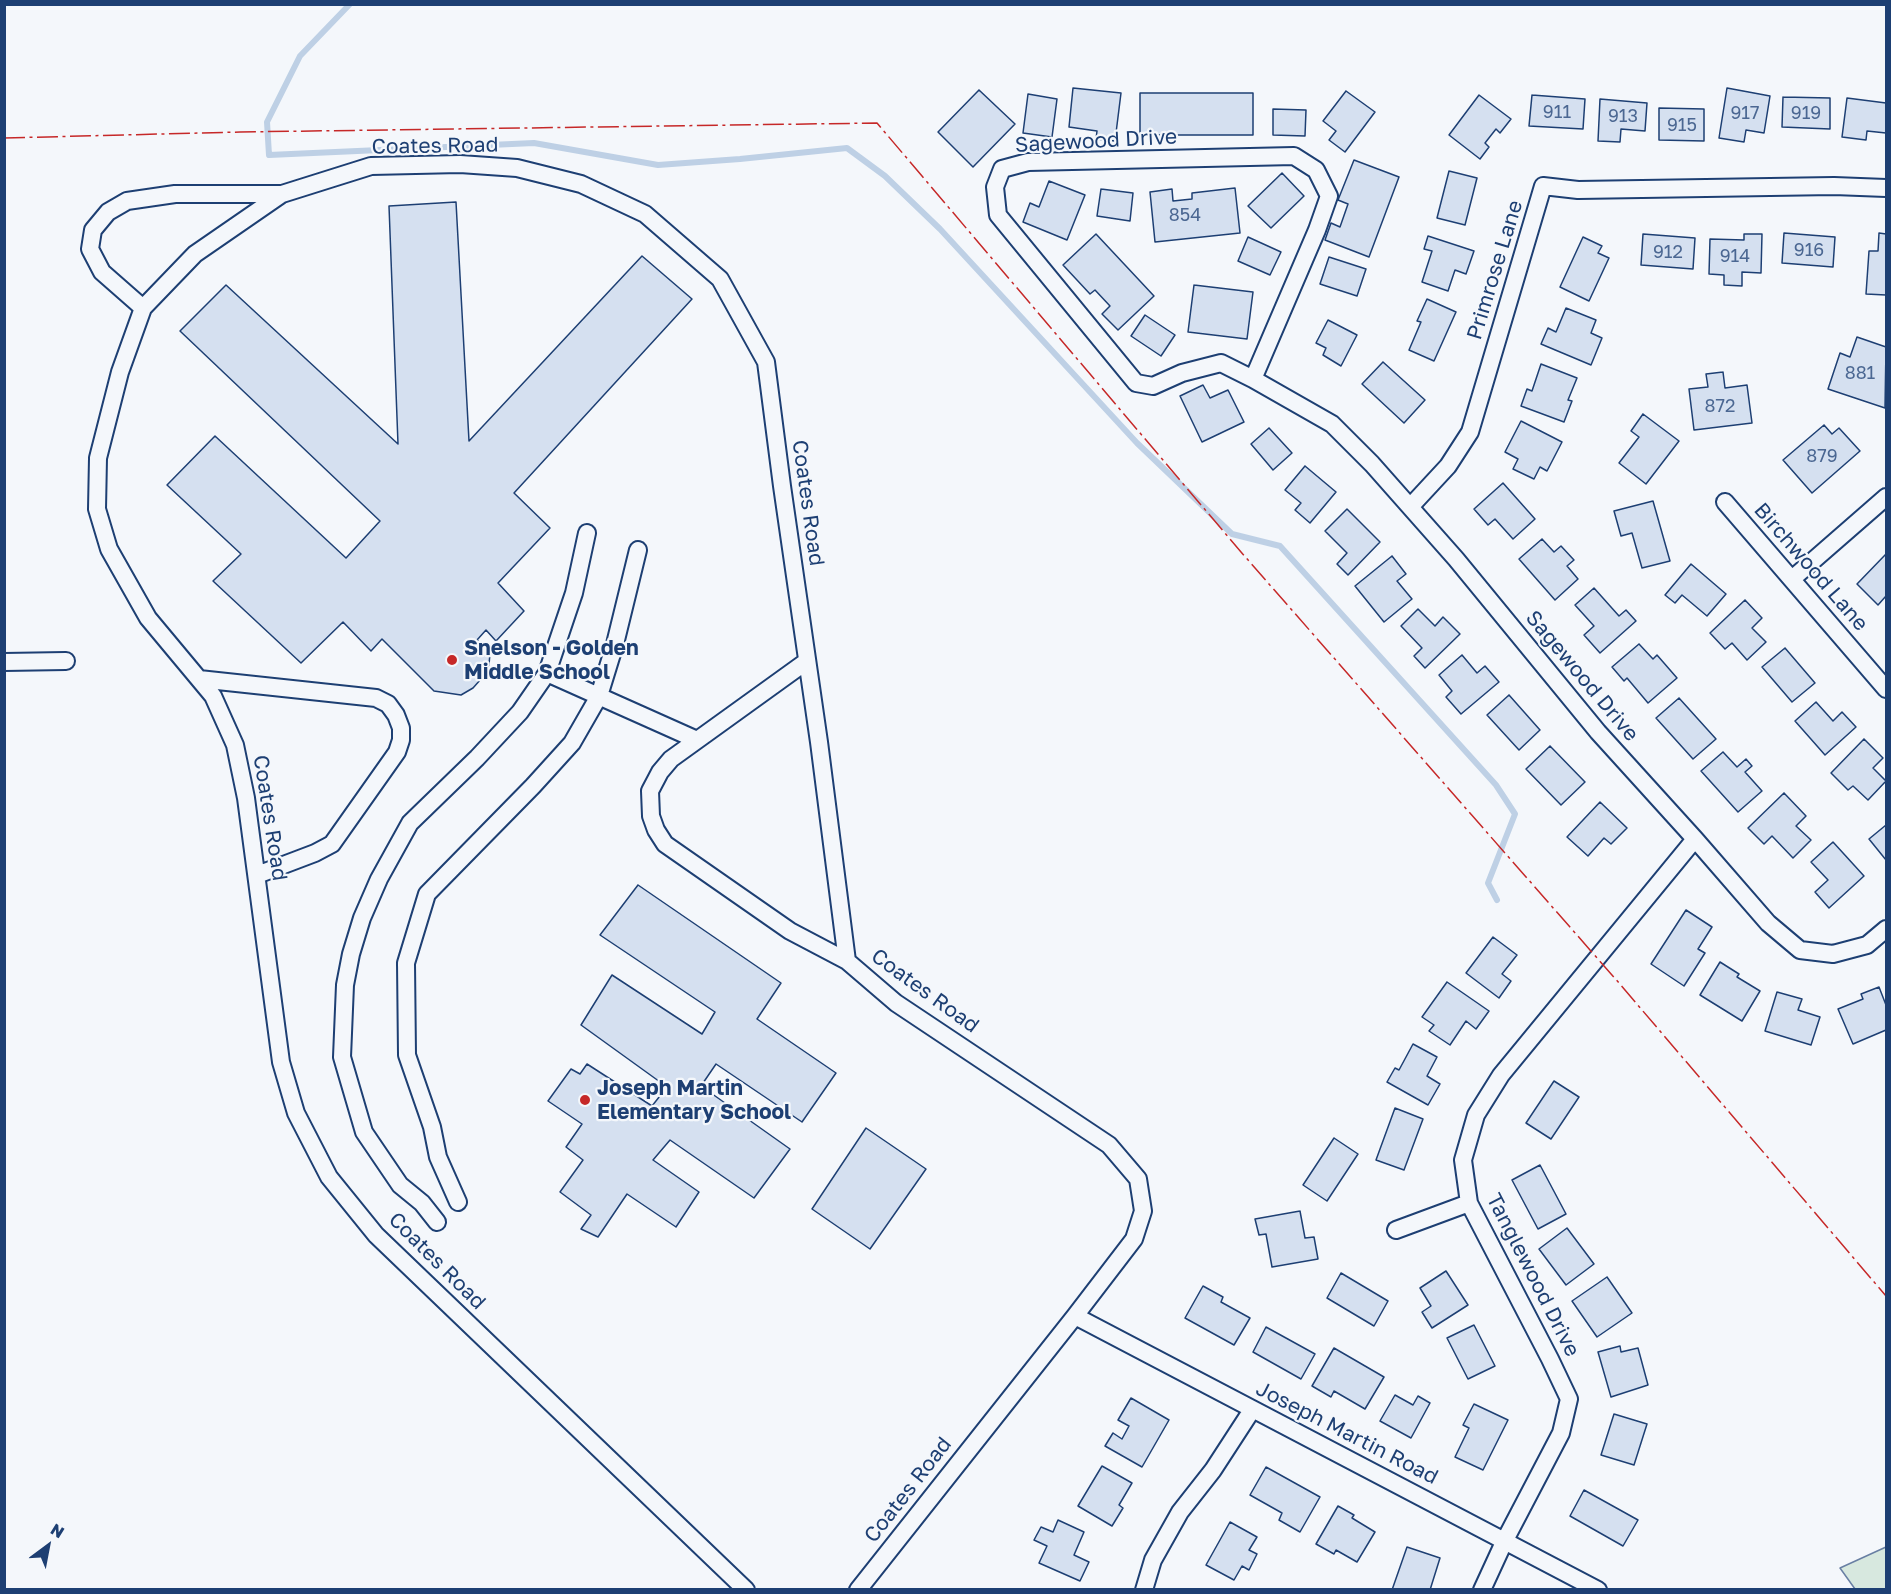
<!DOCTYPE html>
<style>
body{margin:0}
#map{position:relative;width:1891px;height:1594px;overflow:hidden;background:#f4f7fb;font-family:"Golos Text",sans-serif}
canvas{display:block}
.frame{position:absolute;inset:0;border:6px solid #1d3f73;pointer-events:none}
.north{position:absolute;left:18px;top:1516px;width:60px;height:60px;-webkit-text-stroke:4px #f4f7fb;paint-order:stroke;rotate:32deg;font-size:16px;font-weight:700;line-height:24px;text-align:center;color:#1d3f73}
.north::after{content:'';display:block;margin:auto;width:21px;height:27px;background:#1d3f73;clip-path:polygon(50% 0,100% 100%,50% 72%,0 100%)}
</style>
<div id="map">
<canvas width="1891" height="1594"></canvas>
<div class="frame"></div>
<div class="north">N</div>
</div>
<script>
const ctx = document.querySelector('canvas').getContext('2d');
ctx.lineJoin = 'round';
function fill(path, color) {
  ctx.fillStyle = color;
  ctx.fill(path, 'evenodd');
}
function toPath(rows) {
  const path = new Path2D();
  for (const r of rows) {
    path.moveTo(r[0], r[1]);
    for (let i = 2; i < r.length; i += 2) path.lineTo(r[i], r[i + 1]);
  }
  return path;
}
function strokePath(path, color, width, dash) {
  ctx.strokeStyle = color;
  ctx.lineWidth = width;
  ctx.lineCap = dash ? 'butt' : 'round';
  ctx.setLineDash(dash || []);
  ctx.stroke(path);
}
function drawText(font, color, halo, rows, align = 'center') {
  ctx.font = font + ' "Golos Text",sans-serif';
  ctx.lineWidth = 4.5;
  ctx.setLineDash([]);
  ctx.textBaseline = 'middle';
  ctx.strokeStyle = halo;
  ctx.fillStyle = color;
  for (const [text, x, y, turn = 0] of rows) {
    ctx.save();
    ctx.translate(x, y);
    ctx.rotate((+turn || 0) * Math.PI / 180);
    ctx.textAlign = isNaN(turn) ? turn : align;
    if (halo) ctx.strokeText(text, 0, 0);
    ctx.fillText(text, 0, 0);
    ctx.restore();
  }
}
const green = toPath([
 [1886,1547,1886,1589,1855,1589,1840,1568,1886,1547]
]);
fill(green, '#d7e8df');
strokePath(green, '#687fa3', 1.5);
strokePath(toPath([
 [350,4,300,56,267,122,269,155,534,143,658,165,740,159,847,148,885,176,940,229,1137,443,1232,534,1280,546,1496,785,1515,814,1488,883,1497,900]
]), '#bed0e5', 6);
const building = toPath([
 [1073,88,1121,93,1115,141,1096,139,1097,131,1069,127,1073,88],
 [1727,88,1770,96,1764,133,1746,130,1744,142,1719,138,1727,88],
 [979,90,1015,124,973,167,938,132,979,90],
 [1346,91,1375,112,1345,152,1329,140,1336,131,1323,121,1346,91],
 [1140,93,1253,93,1253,135,1140,135,1140,93],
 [1028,94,1057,99,1052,137,1023,133,1028,94],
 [1479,95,1511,119,1500,133,1496,129,1485,143,1489,147,1480,159,1449,135,1479,95],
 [1532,95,1585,99,1583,129,1529,126,1532,95],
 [1783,97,1830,98,1830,129,1782,127,1783,97],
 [1847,98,1886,103,1886,133,1867,131,1866,140,1842,137,1847,98],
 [1600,99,1647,103,1645,131,1621,129,1620,142,1598,141,1600,99],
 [1659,108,1704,109,1704,141,1659,140,1659,108],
 [1273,109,1306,110,1305,136,1273,135,1273,109],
 [1354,160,1399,177,1369,257,1325,240,1331,223,1340,227,1348,204,1338,200,1354,160],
 [1449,171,1477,178,1465,225,1437,218,1449,171],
 [1282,173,1304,196,1271,228,1248,206,1282,173],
 [1049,181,1085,195,1067,240,1023,222,1030,203,1039,207,1049,181],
 [1235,188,1240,233,1155,242,1150,192,1172,189,1173,201,1192,199,1192,193,1235,188],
 [1101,189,1133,193,1130,221,1097,216,1101,189],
 [456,202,469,441,642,256,692,299,514,493,550,528,498,583,524,611,496,641,486,630,477,640,490,653,489,665,481,679,473,688,461,695,434,691,382,639,371,651,343,622,301,663,213,581,241,554,167,485,215,436,346,558,380,521,180,331,226,285,398,444,389,206,456,202],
 [1784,233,1835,237,1833,267,1782,263,1784,233],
 [1879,233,1886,234,1886,295,1866,294,1869,251,1878,251,1879,233],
 [1096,234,1154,296,1118,330,1102,314,1110,306,1095,290,1090,294,1063,265,1096,234],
 [1643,234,1695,238,1693,269,1641,265,1643,234],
 [1744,234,1762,234,1761,273,1742,272,1742,286,1724,285,1724,275,1709,274,1710,239,1744,240,1744,234],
 [1428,236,1474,251,1466,274,1455,270,1448,291,1422,282,1432,251,1424,249,1428,236],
 [1248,237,1281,252,1270,275,1238,261,1248,237],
 [1583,237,1602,246,1598,253,1609,258,1589,301,1560,287,1583,237],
 [1329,257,1366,269,1357,296,1320,284,1329,257],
 [1194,285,1253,292,1247,339,1188,332,1194,285],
 [1427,299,1456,312,1434,361,1409,350,1421,322,1417,321,1427,299],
 [1566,308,1596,320,1591,333,1602,338,1591,365,1541,344,1548,328,1556,332,1566,308],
 [1145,315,1175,335,1161,356,1131,336,1145,315],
 [1328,320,1357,335,1341,366,1323,355,1326,348,1316,343,1328,320],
 [1857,337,1886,347,1885,408,1828,389,1840,353,1850,357,1857,337],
 [1383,362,1425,400,1404,423,1362,384,1383,362],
 [1541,364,1577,378,1568,400,1572,401,1564,422,1521,406,1527,389,1532,391,1541,364],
 [1723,372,1725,388,1747,385,1752,423,1694,430,1689,389,1708,387,1706,374,1723,372],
 [1203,385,1210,398,1228,390,1244,422,1202,442,1180,396,1203,385],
 [1643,414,1679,441,1646,484,1619,463,1639,437,1631,431,1643,414],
 [1521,421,1562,442,1547,471,1540,467,1534,479,1513,469,1518,459,1505,452,1521,421],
 [1824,425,1832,434,1839,428,1860,451,1812,493,1783,460,1824,425],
 [1269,428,1292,453,1273,470,1251,444,1269,428],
 [1305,466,1336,492,1310,523,1295,510,1301,503,1285,490,1305,466],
 [1503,483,1535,519,1513,539,1495,519,1488,525,1474,509,1503,483],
 [1653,501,1670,561,1642,568,1632,533,1621,536,1614,511,1653,501],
 [1347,509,1380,542,1348,575,1337,564,1347,553,1325,531,1347,509],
 [1542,539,1554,552,1561,546,1574,560,1567,566,1578,579,1555,600,1519,559,1542,539],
 [1886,554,1886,596,1878,605,1857,584,1886,554],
 [1392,556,1406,574,1397,581,1412,599,1384,622,1355,586,1392,556],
 [1691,564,1726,594,1707,616,1682,595,1675,603,1665,595,1691,564],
 [1594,588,1619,616,1626,610,1636,621,1600,653,1584,635,1594,626,1575,605,1594,588],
 [1745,600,1762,618,1752,628,1766,642,1747,660,1732,643,1725,649,1710,633,1745,600],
 [1418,609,1435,626,1443,617,1460,634,1425,668,1414,656,1422,648,1401,626,1418,609],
 [1639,644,1653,659,1657,655,1677,678,1648,703,1627,678,1624,681,1612,667,1639,644],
 [1785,648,1815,683,1792,702,1762,667,1785,648],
 [1462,655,1477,673,1485,666,1499,682,1461,714,1446,697,1452,691,1439,675,1462,655],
 [1509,695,1540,730,1519,750,1487,715,1509,695],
 [1679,698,1716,739,1693,759,1656,718,1679,698],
 [1816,702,1833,721,1842,712,1856,727,1825,755,1795,721,1816,702],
 [1864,739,1883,758,1873,768,1886,781,1868,800,1853,786,1848,790,1831,773,1864,739],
 [1550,746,1585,782,1561,805,1526,769,1550,746],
 [1723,752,1737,767,1746,759,1752,766,1745,772,1762,791,1738,812,1701,771,1723,752],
 [1784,793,1806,816,1796,826,1811,840,1793,858,1772,836,1764,844,1748,828,1784,793],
 [1600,802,1627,828,1611,844,1604,838,1588,856,1567,837,1600,802],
 [1886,825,1886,860,1869,839,1886,825],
 [1833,842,1864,876,1829,908,1815,892,1828,880,1811,862,1833,842],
 [638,885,781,983,757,1019,836,1073,802,1122,716,1064,701,1086,790,1149,754,1198,670,1140,653,1160,699,1192,676,1227,627,1194,598,1237,581,1229,591,1215,560,1192,583,1160,566,1147,582,1124,548,1101,571,1069,580,1074,587,1064,652,1106,667,1087,581,1025,612,975,702,1034,715,1012,600,935,638,885],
 [1686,910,1712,927,1698,949,1705,953,1684,986,1651,964,1686,910],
 [1493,937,1517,955,1502,974,1511,981,1499,998,1466,973,1493,937],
 [1720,962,1739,974,1737,977,1760,991,1742,1021,1700,995,1720,962],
 [1447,982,1489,1011,1476,1029,1466,1021,1450,1045,1429,1031,1434,1025,1422,1017,1447,982],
 [1879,987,1886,1005,1886,1030,1853,1044,1838,1009,1863,999,1861,994,1879,987],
 [1777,992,1802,999,1798,1010,1820,1017,1811,1045,1765,1031,1777,992],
 [1413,1044,1437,1057,1427,1076,1440,1084,1428,1105,1387,1082,1395,1068,1399,1070,1413,1044],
 [1554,1081,1579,1097,1551,1139,1526,1123,1554,1081],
 [1395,1108,1423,1119,1404,1170,1376,1160,1395,1108],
 [866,1128,926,1169,870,1249,812,1209,866,1128],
 [1334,1138,1358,1154,1327,1201,1303,1185,1334,1138],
 [1540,1165,1566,1214,1538,1229,1512,1180,1540,1165],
 [1300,1211,1305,1238,1314,1237,1318,1259,1272,1267,1266,1234,1259,1235,1255,1219,1300,1211],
 [1567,1228,1594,1264,1566,1285,1539,1249,1567,1228],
 [1446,1271,1468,1305,1432,1328,1422,1312,1431,1306,1420,1288,1446,1271],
 [1341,1273,1388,1301,1374,1326,1327,1298,1341,1273],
 [1607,1277,1632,1313,1597,1337,1572,1301,1607,1277],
 [1203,1286,1223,1297,1221,1302,1250,1318,1234,1345,1185,1318,1203,1286],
 [1474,1325,1495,1366,1468,1379,1447,1338,1474,1325],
 [1266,1327,1315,1354,1301,1379,1253,1352,1266,1327],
 [1620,1346,1621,1352,1638,1348,1648,1385,1611,1397,1598,1352,1620,1346],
 [1334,1348,1384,1377,1365,1409,1334,1391,1331,1397,1312,1386,1334,1348],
 [1395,1395,1413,1405,1418,1396,1430,1403,1411,1438,1380,1421,1395,1395],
 [1131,1398,1169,1420,1142,1467,1105,1446,1113,1433,1122,1439,1129,1426,1118,1420,1131,1398],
 [1474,1404,1508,1420,1483,1470,1455,1457,1469,1428,1463,1425,1474,1404],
 [1614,1414,1647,1424,1634,1465,1601,1455,1614,1414],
 [1102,1466,1132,1483,1119,1505,1123,1508,1112,1526,1078,1506,1102,1466],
 [1266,1467,1320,1497,1300,1532,1279,1520,1282,1513,1250,1495,1266,1467],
 [1584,1490,1638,1520,1623,1546,1570,1516,1584,1490],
 [1338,1506,1354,1515,1352,1518,1375,1532,1357,1562,1336,1550,1334,1554,1316,1544,1338,1506],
 [1058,1520,1084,1532,1074,1555,1089,1562,1080,1581,1039,1563,1047,1546,1034,1540,1041,1527,1053,1532,1058,1520],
 [1230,1522,1257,1537,1249,1550,1257,1554,1249,1570,1242,1566,1234,1580,1206,1565,1230,1522],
 [1407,1547,1440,1558,1430,1590,1392,1590,1407,1547]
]);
fill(building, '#d5e0f0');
strokePath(building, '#1d3f73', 1.5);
const street = toPath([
 [143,308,102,272,90,249,93,230,108,212,127,201,175,194,282,194],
 [1253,379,1317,230,1329,196,1316,170,1294,156,1028,162,1002,169,995,187,998,215,1136,383,1153,386,1182,373,1221,363,1253,379,1332,424,1372,464,1456,559,1598,732,1695,839,1768,923,1800,950,1833,954,1867,945,1886,929],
 [1725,502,1886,689],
 [1410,507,1448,466,1470,432,1543,186,1578,190,1834,186,1886,188],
 [1792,579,1886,497],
 [807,661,671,759,660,772,650,791,651,816,656,830,665,844,790,931,847,961],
 [4,662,66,661],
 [547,673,697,740],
 [199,679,376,698,388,704,396,715,401,728,401,740,397,752,332,844,315,853,257,875],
 [458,1202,438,1157,432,1127,407,1055,406,963,427,894,533,786,572,743,599,696,615,644,638,550],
 [437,1222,422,1203,400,1185,364,1132,342,1057,345,985,351,954,362,918,379,879,410,823,477,758,520,712,547,673,574,593,587,533],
 [1396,1230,1469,1203],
 [1075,1316,1598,1590],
 [746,1590,376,1235,329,1177,296,1113,281,1062,246,798,235,745,213,696,148,618,109,549,97,509,98,458,120,372,143,308,195,254,282,194,371,166,460,164,517,168,581,184,645,214,720,279,766,362,782,486,819,742,847,961,896,1003,1109,1145,1138,1179,1143,1211,1134,1239,1075,1316,858,1590],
 [1144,1590,1153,1560,1180,1512,1213,1470,1252,1410],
 [1482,1590,1505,1540,1561,1433,1569,1399,1550,1359,1469,1203,1463,1160,1476,1115,1501,1075,1695,839]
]);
strokePath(street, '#1d3f73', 20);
strokePath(street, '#f4f7fb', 16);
strokePath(toPath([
 [4,138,240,132,877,123,1241,552,1619,983,1886,1296]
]), '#c62828', 1.5, [21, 4.5, 3, 4.5]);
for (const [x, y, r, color] of [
 [452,660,6,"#c62828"],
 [585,1100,6,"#c62828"]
]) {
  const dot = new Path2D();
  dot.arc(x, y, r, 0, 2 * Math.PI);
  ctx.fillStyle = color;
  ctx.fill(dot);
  strokePath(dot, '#f4f7fb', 2);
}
drawText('18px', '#4b6792', null, [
 ["911",1557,112],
 ["917",1745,113],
 ["919",1806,113],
 ["913",1623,116],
 ["915",1682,125],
 ["854",1185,215],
 ["916",1809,250],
 ["912",1668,252],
 ["914",1735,256],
 ["881",1860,373],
 ["872",1720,406],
 ["879",1822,456]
]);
drawText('21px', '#1d3f73', '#f4f7fb', [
 ["Sagewood Drive",1096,141,-3],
 ["Coates Road",435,146,-1],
 ["Primrose Lane",1495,270,-73],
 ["Coates Road",808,503,82],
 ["Birchwood Lane",1811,567,49],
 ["Sagewood Drive",1582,676,50],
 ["Coates Road",270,818,81],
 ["Coates Road",925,991,36],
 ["Coates Road",437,1261,45],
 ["Tanglewood Drive",1533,1275,63],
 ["Joseph Martin Road",1347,1433,27],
 ["Coates Road",908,1490,-52]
]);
drawText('bold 21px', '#1d3f73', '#f4f7fb', [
 ["Snelson - Golden",464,648],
 ["Middle School",464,672],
 ["Joseph Martin",597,1088],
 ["Elementary School",597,1112]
], 'left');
</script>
